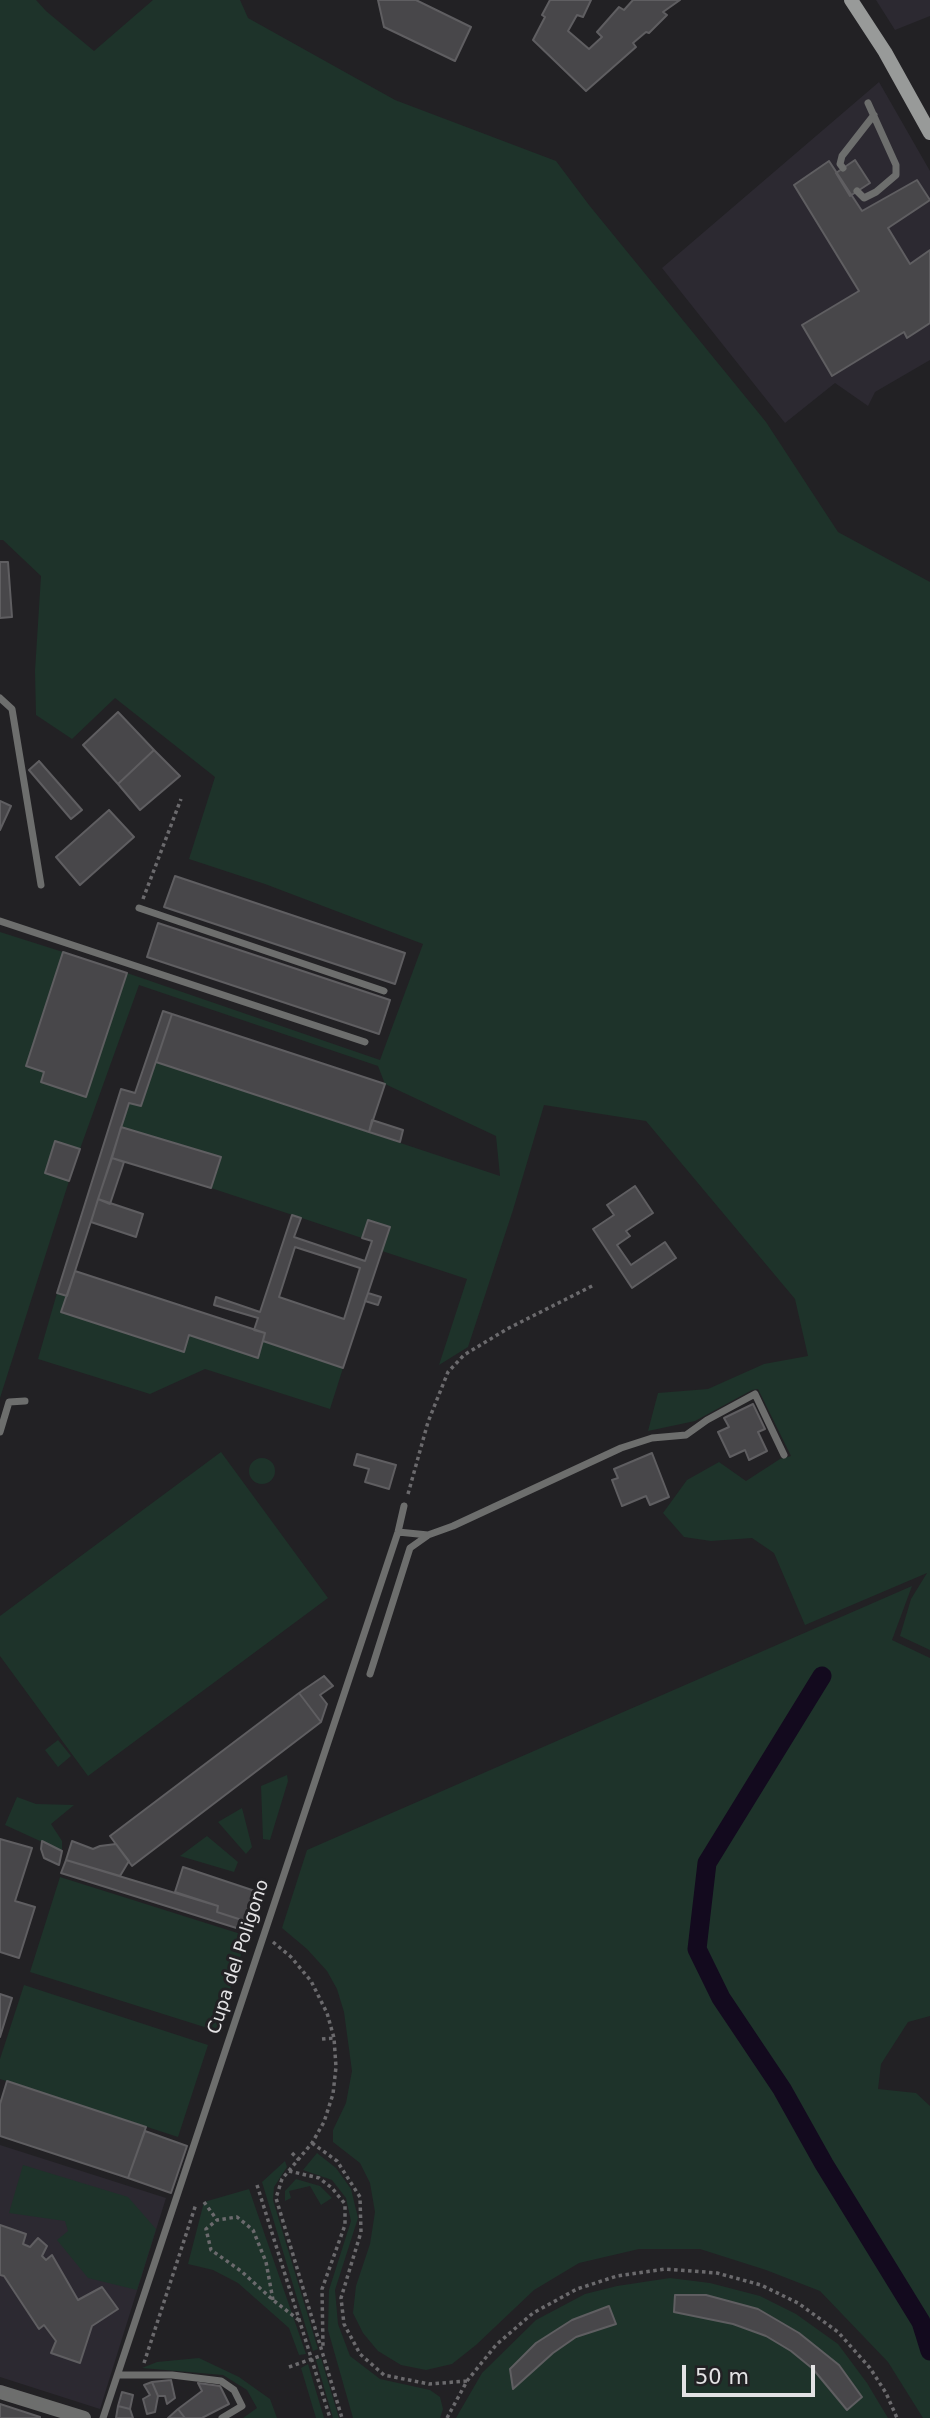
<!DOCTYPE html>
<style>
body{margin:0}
#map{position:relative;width:930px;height:2418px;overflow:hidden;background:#222124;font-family:"DejaVu Sans",sans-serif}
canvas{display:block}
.scale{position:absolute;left:682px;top:2365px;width:133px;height:32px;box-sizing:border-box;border:4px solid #e3e2e4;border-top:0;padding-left:9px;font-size:21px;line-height:24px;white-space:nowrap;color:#e3e2e4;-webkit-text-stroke:5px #222124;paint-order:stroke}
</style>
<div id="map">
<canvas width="930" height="2418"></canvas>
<div class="scale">50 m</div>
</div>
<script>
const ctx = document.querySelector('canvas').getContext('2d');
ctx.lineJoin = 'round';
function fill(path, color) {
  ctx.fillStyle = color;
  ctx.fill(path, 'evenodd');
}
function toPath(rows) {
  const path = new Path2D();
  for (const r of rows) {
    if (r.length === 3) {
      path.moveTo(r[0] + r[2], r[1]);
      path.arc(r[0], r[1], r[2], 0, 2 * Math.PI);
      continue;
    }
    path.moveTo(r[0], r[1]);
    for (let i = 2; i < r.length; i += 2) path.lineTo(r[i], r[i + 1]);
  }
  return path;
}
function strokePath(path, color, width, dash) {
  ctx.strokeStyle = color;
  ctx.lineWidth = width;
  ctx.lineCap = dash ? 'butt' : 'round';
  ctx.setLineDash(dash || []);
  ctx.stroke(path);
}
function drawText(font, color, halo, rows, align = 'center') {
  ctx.font = font + ' "DejaVu Sans",sans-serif';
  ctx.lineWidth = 6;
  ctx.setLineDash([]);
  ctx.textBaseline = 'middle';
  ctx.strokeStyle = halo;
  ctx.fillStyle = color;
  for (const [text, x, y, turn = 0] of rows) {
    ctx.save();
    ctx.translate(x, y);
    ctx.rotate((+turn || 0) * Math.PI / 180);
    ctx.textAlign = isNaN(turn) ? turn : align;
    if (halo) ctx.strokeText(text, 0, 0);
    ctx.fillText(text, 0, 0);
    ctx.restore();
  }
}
fill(toPath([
 [876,0,930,0,930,16,895,30],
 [879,82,930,171,930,360,875,392,868,406,835,383,785,423,662,268],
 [0,2145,166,2198,100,2409,0,2377]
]), '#2c2931');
fill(toPath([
 [0,0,36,0,46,11,94,51,153,0,240,0,248,18,395,100,556,161,589,205,766,422,838,532,930,582,930,1650,900,1636,911,1599,927,1573,805,1625,774,1553,752,1538,711,1541,684,1537,663,1513,687,1480,719,1462,746,1481,780,1459,791,1456,758,1389,752,1390,695,1421,648,1431,658,1393,708,1389,764,1364,808,1356,795,1299,646,1121,544,1105,513,1210,468,1347,439,1365,467,1279,382,1251,390,1227,362,1238,211,1188,220,1157,121,1127,129,1103,141,1105,156,1062,500,1176,496,1136,385,1084,378,1066,139,985,80,1149,55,1141,45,1173,69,1181,0,1398,0,932,63,952,26,1065,44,1072,41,1082,86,1097,127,973,380,1060,423,944,265,884,189,859,215,777,115,698,72,739,36,715,35,671,41,576,3,540,0,540],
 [57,1293,67,1296,62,1312,183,1352,189,1335,257,1358,263,1341,343,1368,330,1409,205,1369,150,1394,38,1359],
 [221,1452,328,1598,88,1776,0,1656,0,1616],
 [262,1471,13],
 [912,1586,892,1640,930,1658,930,2016,908,2022,881,2064,878,2089,916,2093,930,2106,930,2418,923,2418,888,2362,820,2291,766,2270,700,2249,639,2249,579,2263,534,2290,476,2345,452,2364,426,2370,401,2365,378,2351,363,2333,353,2313,356,2286,370,2244,375,2212,370,2183,360,2163,333,2142,333,2130,346,2103,352,2071,344,2012,337,1989,327,1971,307,1949,282,1928,307,1850],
 [58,1740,71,1756,58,1767,45,1750],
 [287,1775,288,1781,270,1840,263,1839,261,1786],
 [17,1797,36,1804,74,1805,51,1824,62,1841,62,1851,5,1825],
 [242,1808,252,1847,246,1854,218,1822],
 [207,1836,238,1862,234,1872,180,1856],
 [60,1877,247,1936,217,2031,30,1972],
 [24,1985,208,2045,178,2137,0,2079,0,2059],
 [317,2153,336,2168,351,2189,358,2218,335,2290,338,2324,350,2356,380,2379,430,2390,440,2397,443,2409,440,2418,353,2418,328,2330,329,2290,351,2221,346,2198,332,2180,303,2170],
 [285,2161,287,2167,274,2187,273,2200,318,2349,313,2351,262,2182],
 [23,2165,128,2197,156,2229,137,2290,88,2278,57,2240,68,2231,65,2221,9,2213],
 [296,2179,320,2186,332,2198,321,2205,310,2186,289,2191,291,2198,285,2201,285,2191],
 [249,2189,306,2354,299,2355,289,2328,238,2283,213,2270,188,2264,204,2202],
 [670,2278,710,2283,760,2296,796,2314,838,2344,867,2383,888,2418,456,2418,482,2373,536,2320,585,2294,617,2286],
 [676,2295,706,2295,759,2309,799,2333,838,2365,861,2397,847,2410,813,2369,791,2351,766,2336,733,2324,674,2312],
 [609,2306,616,2323,576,2337,553,2353,513,2388,510,2369,536,2343,572,2320],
 [199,2358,239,2377,270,2399,277,2418,243,2418,257,2408,247,2390,223,2375,142,2368,157,2362],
 [321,2358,339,2418,333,2418,316,2360],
 [308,2364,324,2418,316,2418,301,2368]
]), '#1e332a');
strokePath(toPath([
 [822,1676,707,1863,697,1949,721,1998,782,2089,824,2164,921,2322,930,2351]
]), '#130a1e', 19);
const building = toPath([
 [378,0,416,0,471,27,455,61,384,27,378,0],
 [550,0,591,0,583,17,577,15,568,31,589,49,602,37,597,32,619,7,624,10,633,0,680,0,663,12,667,15,649,33,646,32,633,43,636,47,586,91,533,40,545,17,542,15,550,0],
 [855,160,870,183,850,196,836,173,855,160],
 [829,161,862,211,917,180,930,200,888,228,910,264,930,250,930,323,907,338,904,332,832,376,802,325,859,291,794,185,829,161],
 [0,562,8,562,12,617,0,618,0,562],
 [118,712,154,750,118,784,83,745,118,712],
 [154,750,180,776,140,810,118,784,154,750],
 [39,761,82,810,71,819,29,770,39,761],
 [0,801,11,806,0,830,0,801],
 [109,810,134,837,80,885,56,857,109,810],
 [175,876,405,953,395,984,164,907,175,876],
 [158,923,390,1000,379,1034,147,957,158,923],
 [63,952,127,973,86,1097,41,1082,44,1072,26,1066,63,952],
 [163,1011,172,1014,141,1106,129,1103,67,1296,57,1293,121,1089,135,1093,163,1011],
 [172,1014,385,1084,369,1132,156,1062,172,1014],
 [372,1120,403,1130,400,1142,369,1132,372,1120],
 [121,1127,221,1157,211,1188,112,1158,121,1127],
 [55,1141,80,1149,69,1181,45,1173,55,1141],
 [112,1158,124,1162,110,1204,98,1199,112,1158],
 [635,1186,653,1213,626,1231,630,1236,617,1245,631,1265,665,1242,676,1258,632,1288,593,1229,614,1215,607,1205,635,1186],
 [98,1199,143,1214,136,1237,91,1222,98,1199],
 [292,1215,301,1218,294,1237,365,1261,372,1241,362,1238,368,1220,390,1227,343,1368,263,1341,265,1333,254,1330,258,1318,214,1305,216,1297,260,1312,292,1215],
 [295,1247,360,1268,344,1319,279,1297,295,1247],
 [75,1271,265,1333,258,1358,189,1335,184,1352,61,1312,75,1271],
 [368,1293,381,1297,378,1305,365,1301,368,1293],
 [753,1404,765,1429,758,1432,767,1451,749,1460,745,1450,730,1457,718,1432,729,1427,724,1418,753,1404],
 [652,1453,669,1497,650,1505,646,1496,622,1506,612,1480,618,1478,614,1469,652,1453],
 [357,1454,396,1465,389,1489,365,1482,369,1469,354,1465,357,1454],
 [324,1676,333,1686,320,1695,327,1704,321,1722,299,1693,324,1676],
 [299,1693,321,1722,132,1866,110,1836,299,1693],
 [0,1839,32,1848,15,1901,35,1907,19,1958,0,1952,0,1839],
 [42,1841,62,1851,59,1865,44,1858,41,1849,42,1841],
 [72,1841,93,1849,100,1846,116,1844,129,1861,120,1876,66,1860,72,1841],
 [66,1860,218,1906,217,1912,248,1922,246,1931,61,1873,66,1860],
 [183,1867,258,1892,248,1922,217,1912,218,1906,175,1892,183,1867],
 [0,1994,12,1998,0,2037,0,1994],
 [7,2081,146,2127,128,2178,0,2136,0,2104,7,2081],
 [145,2131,187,2146,171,2193,128,2178,145,2131],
 [0,2225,26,2234,23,2244,30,2247,38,2238,47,2246,42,2256,46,2260,52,2255,78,2300,102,2287,118,2309,92,2326,80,2363,51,2353,56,2341,44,2325,39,2329,4,2276,0,2275,0,2225],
 [675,2295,706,2295,758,2309,799,2333,839,2365,862,2397,847,2410,813,2369,791,2351,766,2336,733,2324,674,2312,675,2295],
 [609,2306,616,2324,576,2337,553,2353,513,2389,510,2369,536,2343,572,2320,609,2306],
 [171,2380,175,2398,167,2404,165,2396,158,2396,152,2382,171,2380],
 [152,2382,158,2396,155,2412,147,2414,143,2399,150,2395,144,2385,152,2382],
 [198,2383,220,2386,229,2404,202,2418,185,2418,178,2409,202,2391,198,2383],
 [122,2392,133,2395,130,2409,118,2406,122,2392],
 [0,2404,40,2417,40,2418,0,2418,0,2404],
 [118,2406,130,2409,133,2418,116,2418,118,2406],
 [178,2409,185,2418,168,2418,178,2409]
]);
fill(building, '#48474a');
strokePath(building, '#5f5e61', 2);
strokePath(toPath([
 [143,899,181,799],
 [408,1494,428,1422,448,1372,464,1355,507,1329,594,1285],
 [273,1942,291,1957,311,1981,327,2013,334,2038,336,2067,333,2094,324,2122,312,2143,282,2179,276,2198,342,2418],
 [322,2039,334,2038],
 [312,2143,337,2161,360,2197,361,2232,341,2298,344,2324,360,2354,384,2375,429,2384,467,2381],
 [292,2153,299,2160],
 [289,2171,319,2178,332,2188,345,2204,345,2225,322,2289,323,2347],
 [257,2185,330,2418],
 [204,2202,217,2220],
 [273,2300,266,2262,253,2230,237,2217,217,2220,206,2229,211,2250,241,2271,273,2300,300,2321],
 [144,2363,196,2204],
 [289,2367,323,2355],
 [447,2418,467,2381,496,2345,533,2313,577,2289,617,2276,665,2269,717,2273,761,2285,798,2303,838,2332,870,2368,886,2393,897,2418]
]), '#6b6a6d', 3.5, [3.5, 3.5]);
strokePath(toPath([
 [843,168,840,164,842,156,874,115],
 [857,191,864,198,876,192,896,175,896,165,868,103],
 [0,698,12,709,41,885],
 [139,908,384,991],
 [0,921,365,1042],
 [0,1432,9,1402,25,1401],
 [398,1532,428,1535,453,1526,621,1448,652,1438,686,1435,707,1420,755,1394,784,1455],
 [370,1674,410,1548,427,1536],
 [118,2375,172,2375,221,2381,234,2390,242,2406,222,2418],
 [103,2418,398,1532,404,1506]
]), '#6d6e6d', 7);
strokePath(toPath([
 [0,2392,84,2418]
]), '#6d6e6d', 14);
strokePath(toPath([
 [851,0,885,52,930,133]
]), '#989a99', 14);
drawText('18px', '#e3e2e4', '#222124', [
 ["Cupa del Poligono",239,1957,-72]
]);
</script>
